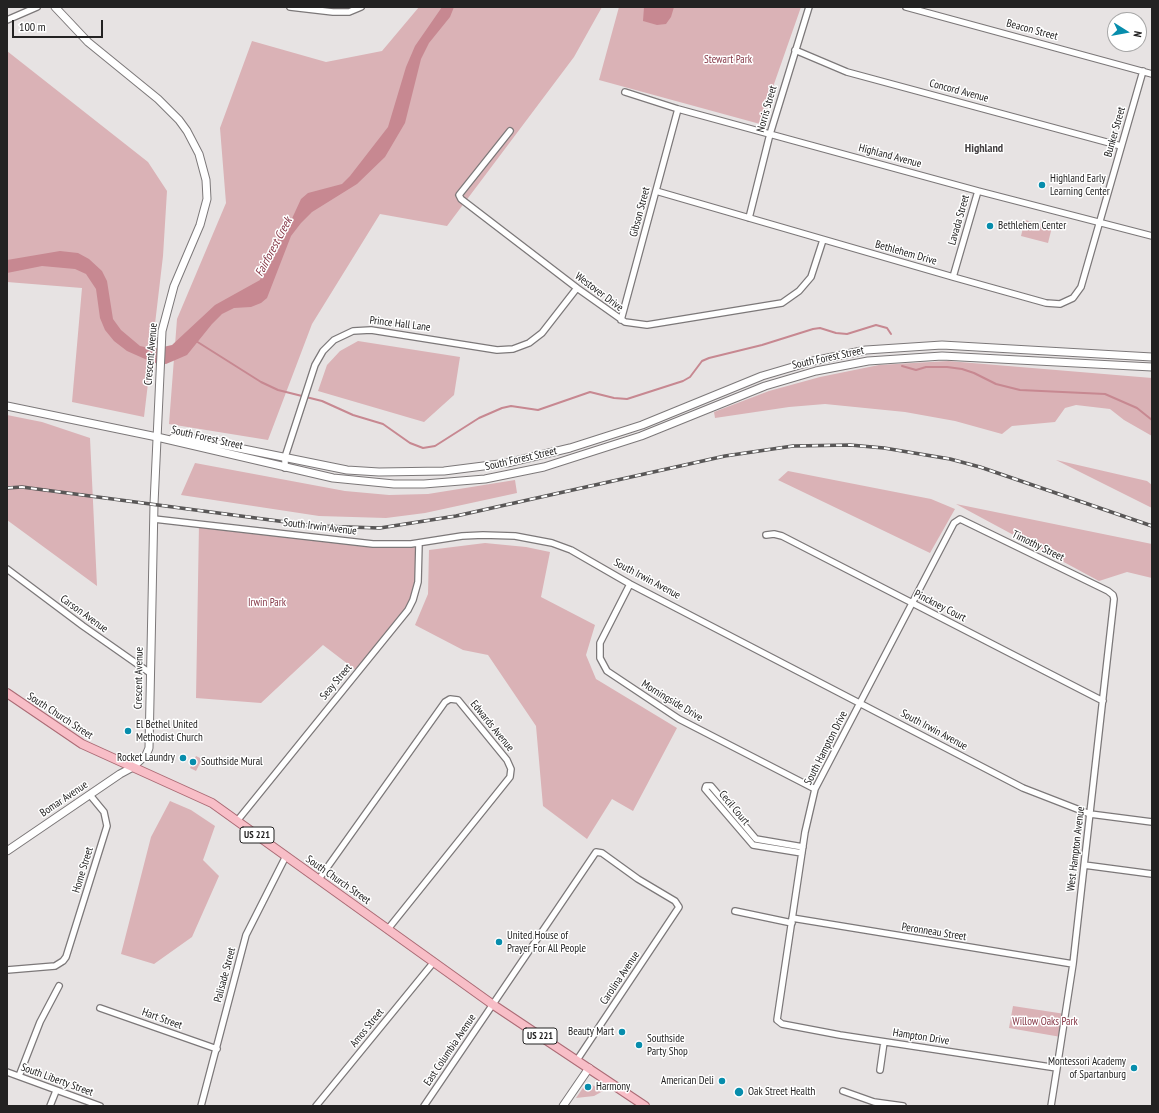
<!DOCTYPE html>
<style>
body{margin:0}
#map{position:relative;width:1159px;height:1113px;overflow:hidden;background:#e7e3e3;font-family:"PT Sans Narrow",sans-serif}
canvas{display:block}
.frame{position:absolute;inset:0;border:8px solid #232222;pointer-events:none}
.north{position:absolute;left:1107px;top:12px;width:40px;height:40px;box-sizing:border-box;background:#fff;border:1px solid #a7a7a7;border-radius:50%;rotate:101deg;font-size:11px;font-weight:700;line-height:16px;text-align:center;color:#232222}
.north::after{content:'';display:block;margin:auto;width:14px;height:18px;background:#078dac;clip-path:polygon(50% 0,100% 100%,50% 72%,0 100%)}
.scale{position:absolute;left:12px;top:20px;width:91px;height:18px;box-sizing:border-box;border:2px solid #232222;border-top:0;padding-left:5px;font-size:12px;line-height:14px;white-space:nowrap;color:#232222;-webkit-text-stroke:3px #fff;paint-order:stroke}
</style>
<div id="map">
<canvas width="1159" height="1113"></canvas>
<div class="frame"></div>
<div class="north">N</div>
<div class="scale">100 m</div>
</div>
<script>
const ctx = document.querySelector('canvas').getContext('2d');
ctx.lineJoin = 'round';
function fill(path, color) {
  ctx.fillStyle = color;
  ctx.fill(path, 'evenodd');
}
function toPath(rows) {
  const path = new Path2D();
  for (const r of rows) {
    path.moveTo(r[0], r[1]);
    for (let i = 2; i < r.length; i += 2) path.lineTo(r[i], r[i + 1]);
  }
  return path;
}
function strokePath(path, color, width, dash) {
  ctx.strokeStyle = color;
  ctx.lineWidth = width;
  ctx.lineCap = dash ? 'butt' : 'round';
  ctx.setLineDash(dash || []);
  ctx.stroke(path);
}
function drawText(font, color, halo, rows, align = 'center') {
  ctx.font = font + ' "PT Sans Narrow",sans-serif';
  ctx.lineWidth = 3;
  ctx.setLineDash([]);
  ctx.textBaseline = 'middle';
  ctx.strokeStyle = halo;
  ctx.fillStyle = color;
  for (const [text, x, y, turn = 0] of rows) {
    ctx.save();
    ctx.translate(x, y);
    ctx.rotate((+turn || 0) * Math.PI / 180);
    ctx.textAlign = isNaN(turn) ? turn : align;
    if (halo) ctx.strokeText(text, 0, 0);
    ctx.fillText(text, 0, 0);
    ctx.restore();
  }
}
fill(toPath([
 [419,7,602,7,574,57,447,226,380,214,312,324,268,440,169,424,177,319,226,203,220,128,252,41,326,62,382,51],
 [619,7,801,7,760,124,599,80],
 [7,51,148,162,167,191,163,256,144,417,72,402,82,288,7,282],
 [1025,220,1052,227,1048,243,1021,236],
 [358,341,460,357,454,395,424,422,318,391,327,365,340,351],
 [948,361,1152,378,1152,436,1124,420,1110,409,1076,405,1065,408,1055,422,1012,426,1002,434,955,421,905,412,825,404,789,407,715,418,714,412,769,391,820,377,879,365],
 [7,415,42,422,90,438,97,586,7,520],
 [1056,460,1147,481,1152,485,1152,508],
 [195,463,345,491,389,495,428,494,515,480,517,493,425,513,386,518,319,516,181,495],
 [788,471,931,499,955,509,930,553,778,480],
 [956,504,1152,544,1152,578,1127,572,1099,581],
 [199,524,347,542,419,543,413,600,357,671,323,645,261,703,196,698],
 [485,543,526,547,550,552,541,597,595,625,586,655,596,679,677,728,633,811,612,799,587,839,543,806,536,726,488,655,463,650,415,625,428,594,429,550],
 [196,756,202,759,196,771,190,768],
 [170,801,191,810,215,826,203,860,219,876,192,937,154,964,121,954,151,837],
 [1013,1006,1065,1014,1061,1037,1009,1028],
 [587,1082,603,1091,594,1096,576,1098]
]), '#dab2b6');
fill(toPath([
 [442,7,454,7,450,17,429,43,421,59,405,123,385,157,357,184,312,212,301,223,291,236,267,298,261,303,251,307,234,308,222,314,212,324,187,355,166,364,154,363,127,351,114,341,105,330,100,318,96,289,86,274,75,269,42,266,7,273,7,260,60,251,78,253,89,259,102,271,107,281,113,319,121,330,140,346,154,349,172,345,215,305,260,280,274,244,289,225,301,199,308,193,342,184,350,176,388,127,406,67,415,46],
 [644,7,674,7,671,17,666,24,657,25,643,21]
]), '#c78891');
strokePath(toPath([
 [196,341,261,382,278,390,322,401,353,415,383,424,410,443,423,448,435,446,479,418,502,408,511,406,538,410,590,392,614,398,627,399,683,381,690,377,702,361,709,358,762,345,813,329,820,328,836,333,847,334,876,325,887,328,891,334],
 [902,366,916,370,926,367,947,367,962,369,974,373,996,384,1020,390,1105,394,1137,408,1152,420]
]), '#c78891', 2);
const street = toPath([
 [290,7,333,12,349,12,361,7],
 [906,7,1152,74],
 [7,20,37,7],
 [795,50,847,72,1121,146],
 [625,92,678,109,978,191,1152,236],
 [510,131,459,195,461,199,577,288,625,322,647,325,782,303,799,291,811,277,823,240],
 [656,191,953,277,1046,303,1060,304,1073,298,1081,287,1143,71],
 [749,218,770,134,809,7],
 [953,277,978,191],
 [621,320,678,109],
 [285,468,285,457,315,365,323,351,334,340,353,331,371,330,497,350,513,349,529,343,542,333,577,288],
 [154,519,373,544,411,544,462,536,483,535,515,536,552,543,571,550,630,584,1023,788,1090,814,1152,822],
 [766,535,774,534,782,536,1103,701],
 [7,569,83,626,150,673],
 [630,584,600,643,600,658,607,671,679,719,815,789],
 [237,821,408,610,413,600,418,582,419,543],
 [802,853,753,845,705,789,706,786,711,786,756,839,803,847],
 [1084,865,1152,874],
 [319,879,445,702,450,699,458,700,507,760,511,769,510,777,388,929],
 [735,911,792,923],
 [792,918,1073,964],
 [7,970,55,966,63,961,66,957,107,826,104,812,90,795],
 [100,1008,217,1049],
 [880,1070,884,1042],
 [7,1072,100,1106],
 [19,1076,40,1022,59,986],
 [843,1091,874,1102,903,1106],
 [50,1106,56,1091],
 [201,1106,246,935,286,856],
 [316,1106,433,963],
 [424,1106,596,852,602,853,638,879,675,901,679,907,577,1060],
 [1051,1106,1057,1068,1073,964,1076,937,1114,599,1113,595,1108,591,960,519,954,523,815,789,805,832,777,1020,782,1024,840,1035,1057,1068]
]);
const secondary = toPath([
 [7,406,157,437,333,478,394,484,424,484,485,479,544,467,641,436,765,386,816,371,868,361,942,356,1152,367],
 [173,438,189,438,347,470,379,472,444,471,507,463,570,448,642,425,762,376,813,361,866,350,942,345,1152,357],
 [7,851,120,774,133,767,146,755,149,748,154,504,162,331,174,286,200,225,207,199,206,180,199,154,187,131,179,120,158,99,88,42,55,7],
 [563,1106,589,1068]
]);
const primary = toPath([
 [7,693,82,744,212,803,492,1004,645,1106]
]);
strokePath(street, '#7c7879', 8);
strokePath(secondary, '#7c7879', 9);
strokePath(primary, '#ab6b75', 10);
strokePath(street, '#fff', 5.5);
strokePath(secondary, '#fff', 7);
strokePath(primary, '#f8bec7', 8);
const rail = toPath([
 [7,488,22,487,75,494,316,526,380,528,456,516,725,456,793,446,850,445,884,448,950,459,980,467,1152,526]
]);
strokePath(rail, '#595757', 3.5);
strokePath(rail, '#fff', 2, [6]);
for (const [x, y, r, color] of [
 [1042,185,4,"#078dac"],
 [990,226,4,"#078dac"],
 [128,731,4,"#078dac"],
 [183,758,4,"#078dac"],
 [193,762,4,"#078dac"],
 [499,942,4,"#078dac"],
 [622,1032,4,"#078dac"],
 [639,1045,4,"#078dac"],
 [1134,1068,4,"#078dac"],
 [722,1081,4,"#078dac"],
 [588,1087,4,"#078dac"],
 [739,1092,5,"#078dac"]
]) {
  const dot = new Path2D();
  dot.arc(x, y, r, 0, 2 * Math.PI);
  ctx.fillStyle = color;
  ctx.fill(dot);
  strokePath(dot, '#fff', 1.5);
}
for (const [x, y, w] of [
 [257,835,34],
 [540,1036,34]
]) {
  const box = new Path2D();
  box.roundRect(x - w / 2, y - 8, w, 16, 3);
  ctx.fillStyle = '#fff';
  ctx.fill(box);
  strokePath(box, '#232222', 1);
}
drawText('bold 10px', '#232222', null, [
 ["US 221",257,835],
 ["US 221",540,1036]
]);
drawText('11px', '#232222', '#fff', [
 ["Beacon Street",1032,30,15],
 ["Concord Avenue",959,91,15],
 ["Norris Street",767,109,-74],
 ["Bunker Street",1115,132,-74],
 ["Highland Avenue",890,156,15],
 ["Gibson Street",640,212,-75],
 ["Lavada Street",959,220,-74],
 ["Bethlehem Drive",906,253,16],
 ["Westover Drive",599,292,37],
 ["Prince Hall Lane",400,324,7],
 ["Crescent Avenue",151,354,-85],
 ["South Forest Street",828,358,-12],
 ["South Forest Street",207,438,13],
 ["South Forest Street",521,459,-13],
 ["South Irwin Avenue",320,527,7],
 ["Timothy Street",1038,546,26],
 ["South Irwin Avenue",647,579,28],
 ["Pinckney Court",940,606,27],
 ["Carson Avenue",84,614,36],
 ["Crescent Avenue",139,678,-89],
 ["Seay Street",336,682,-50],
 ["Morningside Drive",672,701,31],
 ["South Church Street",60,716,33],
 ["Edwards Avenue",492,726,51],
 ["South Irwin Avenue",934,730,28],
 ["South Hampton Drive",826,748,-63],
 ["Bomar Avenue",64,799,-34],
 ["Cecil Court",734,808,50],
 ["West Hampton Avenue",1076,849,-83],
 ["Home Street",83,870,-73],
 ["South Church Street",338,880,35],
 ["Peronneau Street",934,932,9],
 ["Palisade Street",225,975,-75],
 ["Carolina Avenue",620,978,-56],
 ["Hart Street",162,1019,20],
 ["Amos Street",367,1028,-51],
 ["Hampton Drive",921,1037,9],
 ["East Columbia Avenue",450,1050,-56],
 ["South Liberty Street",57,1080,20]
]);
drawText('11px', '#853746', '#fff', [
 ["Stewart Park",728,60],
 ["Irwin Park",267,603],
 ["Willow Oaks Park",1045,1022]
]);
drawText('11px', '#232222', '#fff', [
 ["Highland Early",1050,179],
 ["Learning Center",1050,192],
 ["Bethlehem Center",998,226],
 ["El Bethel United",136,725],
 ["Methodist Church",136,738],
 ["Rocket Laundry",175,758,"right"],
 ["Southside Mural",201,762],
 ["United House of",507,936],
 ["Prayer For All People",507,949],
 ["Beauty Mart",614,1032,"right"],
 ["Southside",647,1039],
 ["Party Shop",647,1052],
 ["Montessori Academy",1126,1062,"right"],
 ["of Spartanburg",1126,1075,"right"],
 ["American Deli",714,1081,"right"],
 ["Harmony",596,1087],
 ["Oak Street Health",748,1092]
], 'left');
drawText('bold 12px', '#433f40', '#fff', [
 ["Highland",984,149]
]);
drawText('italic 12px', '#863847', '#fff', [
 ["Fairforest Creek",274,247,-62]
]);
</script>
